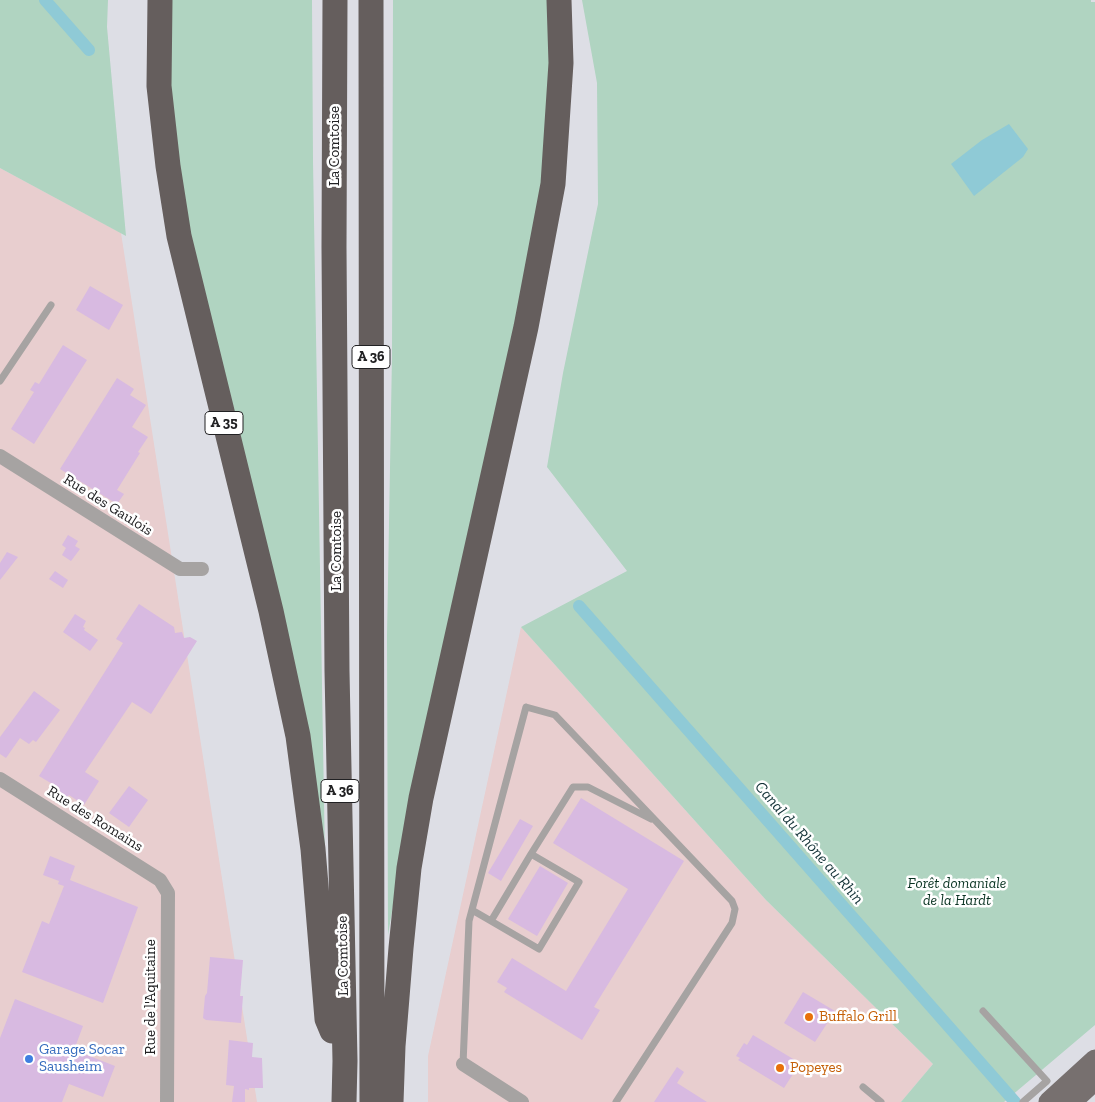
<!DOCTYPE html>
<meta charset="utf-8">
<style>
body{margin:0}
canvas{display:block;background:#dddee5}
</style>
<canvas width="1095" height="1102"></canvas>
<script>
const ctx = document.querySelector('canvas').getContext('2d');
ctx.lineJoin = 'round';
function fill(path, color) {
  ctx.fillStyle = color;
  ctx.fill(path, 'evenodd');
}
function toPath(rows) {
  const path = new Path2D();
  for (const r of rows) {
    path.moveTo(r[0], r[1]);
    for (let i = 2; i < r.length; i += 2) path.lineTo(r[i], r[i + 1]);
  }
  return path;
}
function strokePath(path, color, width, dash) {
  ctx.strokeStyle = color;
  ctx.lineWidth = width;
  ctx.lineCap = dash ? 'butt' : 'round';
  ctx.setLineDash(dash || []);
  ctx.stroke(path);
}
function drawText(font, color, halo, rows, align = 'center') {
  ctx.font = font + ' "Zilla Slab",serif';
  ctx.lineWidth = 5;
  ctx.setLineDash([]);
  ctx.textBaseline = 'middle';
  ctx.strokeStyle = halo;
  ctx.fillStyle = color;
  for (const [text, x, y, turn = 0] of rows) {
    ctx.save();
    ctx.translate(x, y);
    ctx.rotate((+turn || 0) * Math.PI / 180);
    ctx.textAlign = isNaN(turn) ? turn : align;
    if (halo) ctx.strokeText(text, 0, 0);
    ctx.fillText(text, 0, 0);
    ctx.restore();
  }
}
fill(toPath([
 [0,168,121,233,257,1102,0,1102],
 [521,627,766,900,933,1064,901,1102,428,1102,428,1056]
]), '#e8cecf');
fill(toPath([
 [0,0,108,0,107,27,126,236,0,168],
 [166,0,312,0,313,161,326,917,185,234,165,85],
 [393,0,548,0,551,62,542,181,516,327,412,795,388,935,387,636,392,356],
 [582,0,1091,0,1091,2,1095,2,1095,1025,1004,1102,901,1102,933,1064,766,900,521,627,627,571,547,467,563,373,598,204,597,83]
]), '#b0d4c1');
fill(toPath([
 [1009,124,1028,149,1023,157,974,196,951,164,982,140]
]), '#8fcad6');
strokePath(toPath([
 [45,0,89,50],
 [579,606,1015,1102]
]), '#8fcad6', 12);
fill(toPath([
 [90,286,123,305,109,330,76,310],
 [63,345,87,360,34,444,11,429,34,392,30,390,35,382,39,384],
 [117,378,134,389,130,395,146,405,132,427,148,437,138,452,140,453,117,490,124,494,117,504,60,469],
 [68,535,78,541,75,546,80,549,71,561,62,555,66,548,62,545],
 [7,552,18,557,0,580,0,563],
 [55,571,68,580,63,588,49,579],
 [139,604,174,627,175,633,182,632,184,638,190,637,197,641,151,714,132,702,85,772,99,781,84,805,69,795,66,800,50,790,54,785,39,776,123,643,116,639],
 [75,614,86,621,83,627,85,628,84,630,98,640,90,651,63,632],
 [34,691,60,710,36,742,33,740,29,744,20,738,6,758,0,754,0,737],
 [129,786,148,800,129,827,109,813],
 [581,798,684,861,594,1007,600,1010,582,1040,504,992,507,988,497,982,512,958,566,991,628,889,553,843],
 [520,819,533,826,501,881,488,873],
 [50,856,75,866,70,880,138,907,103,1003,22,972,42,921,49,924,64,886,58,884,59,881,43,875],
 [540,866,568,883,537,936,508,919],
 [210,957,243,960,240,996,243,996,241,1023,206,1020,203,1018,205,996,207,993],
 [803,992,835,1011,815,1042,784,1023],
 [15,999,83,1026,74,1050,115,1066,103,1097,69,1084,62,1102,0,1102,0,1038],
 [753,1035,800,1063,784,1088,738,1060,740,1058,736,1056,744,1043,747,1045],
 [229,1040,253,1043,252,1057,262,1058,263,1088,249,1088,249,1090,245,1089,245,1102,232,1102,234,1086,226,1085],
 [677,1067,684,1072,677,1083,707,1102,654,1102]
]), '#d8bae1');
strokePath(toPath([
 [0,381,51,305],
 [531,854,573,787,588,787,651,819],
 [472,910,491,921,539,949,579,882,531,854,491,921],
 [983,1011,1047,1081,1023,1102],
 [463,1064,469,921,526,707,555,715,732,901,735,909,732,923,616,1102],
 [863,1087,881,1102]
]), '#a6a3a2', 7);
strokePath(toPath([
 [0,456,180,569,202,569],
 [0,779,160,880,168,893,167,1102],
 [463,1064,522,1102]
]), '#a6a3a2', 14);
strokePath(toPath([
 [1049,1102,1095,1060],
 [1071,1102,1095,1080]
]), '#77706f', 21);
strokePath(toPath([
 [160,0,159,86,168,166,179,236,271,611,298,736,313,849,327,1019,332,1031],
 [335,0,334,247,337,671,345,1061,344,1102],
 [371,0,372,1102],
 [391,1102,393,1046,401,948,409,868,421,798,526,327,553,184,561,63,559,0]
]), '#655e5d', 25);
for (const [x, y, r, color] of [
 [809,1017,5,"#e8710a"],
 [29,1059,5,"#3f7fe0"],
 [780,1068,5,"#e8710a"]
]) {
  const dot = new Path2D();
  dot.arc(x, y, r, 0, 2 * Math.PI);
  ctx.fillStyle = color;
  ctx.fill(dot);
  strokePath(dot, '#fff', 2);
}
for (const [x, y, w] of [
 [371,357,38],
 [224,423,38],
 [340,791,38]
]) {
  const box = new Path2D();
  box.roundRect(x - w / 2, y - 11.5, w, 23, 4);
  ctx.fillStyle = '#fff';
  ctx.fill(box);
  strokePath(box, '#212123', 1);
}
drawText('bold 14px', '#212123', null, [
 ["A 36",371,357],
 ["A 35",224,423],
 ["A 36",340,791]
]);
drawText('15px', '#212123', '#fff', [
 ["La Comtoise",335,146,-90],
 ["Rue des Gaulois",108,505,32],
 ["La Comtoise",337,551,-90],
 ["Rue des Romains",95,819,32],
 ["La Comtoise",343,956,-91],
 ["Rue de l'Aquitaine",151,997,-90]
]);
drawText('italic 15px', '#093322', '#fff', [
 ["Forêt domaniale",957,884],
 ["de la Hardt",957,901]
]);
drawText('15px', '#c56008', '#fff', [
 ["Buffalo Grill",819,1017],
 ["Popeyes",790,1068]
], 'left');
drawText('15px', '#366cbe', '#fff', [
 ["Garage Socar",39,1050],
 ["Sausheim",39,1067]
], 'left');
drawText('italic 16px', '#123136', '#fff', [
 ["Canal du Rhône au Rhin",809,843,49]
]);
</script>
